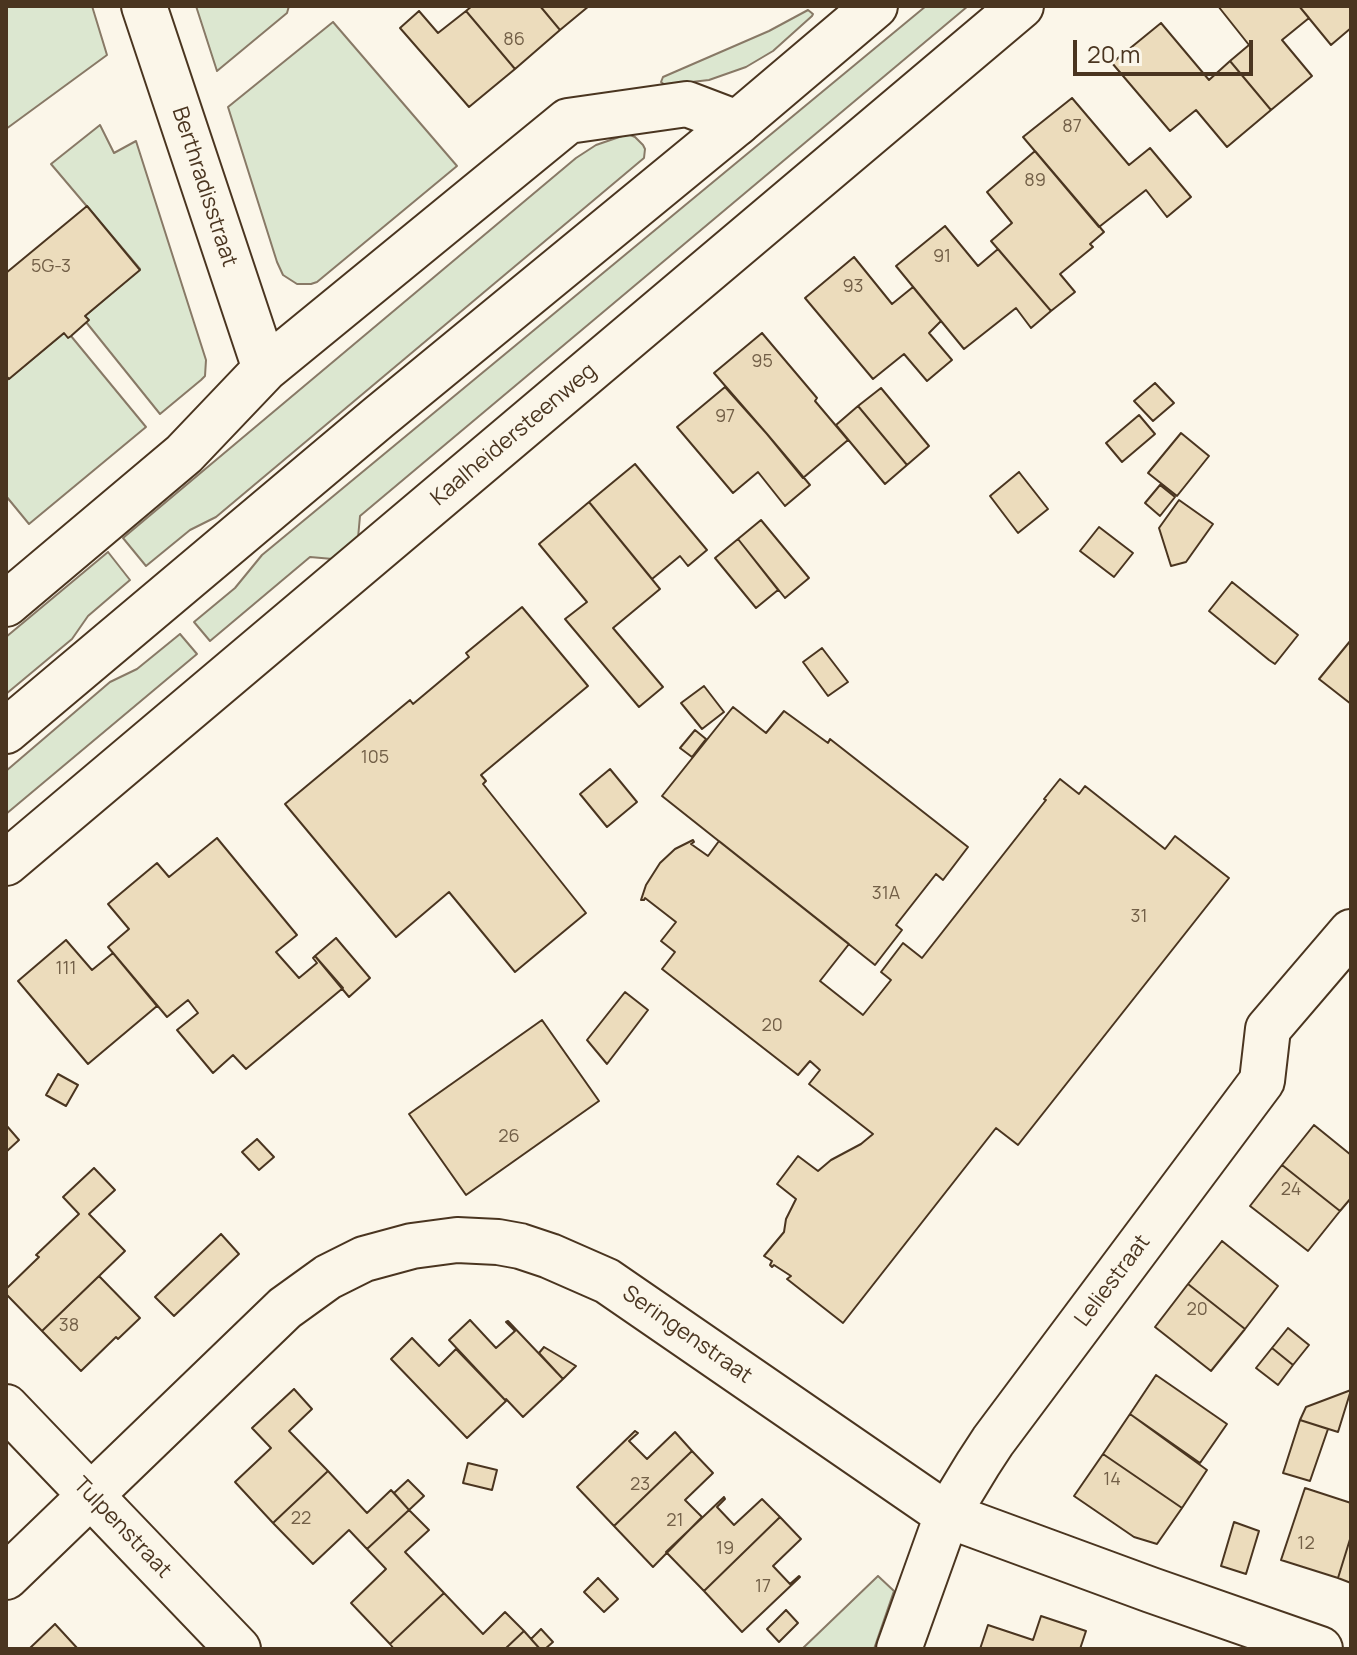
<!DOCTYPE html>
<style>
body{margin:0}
#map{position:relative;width:1357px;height:1655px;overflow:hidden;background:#fbf6e9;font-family:Manrope,sans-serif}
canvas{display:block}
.frame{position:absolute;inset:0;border:8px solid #4a3520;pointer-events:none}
.scale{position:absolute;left:1073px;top:40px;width:180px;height:36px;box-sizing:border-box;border:4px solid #4a3520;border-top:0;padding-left:10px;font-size:24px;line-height:28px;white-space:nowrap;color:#4a3520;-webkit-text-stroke:6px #fbf6e9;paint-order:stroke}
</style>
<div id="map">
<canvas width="1357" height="1655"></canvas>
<div class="frame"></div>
<div class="scale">20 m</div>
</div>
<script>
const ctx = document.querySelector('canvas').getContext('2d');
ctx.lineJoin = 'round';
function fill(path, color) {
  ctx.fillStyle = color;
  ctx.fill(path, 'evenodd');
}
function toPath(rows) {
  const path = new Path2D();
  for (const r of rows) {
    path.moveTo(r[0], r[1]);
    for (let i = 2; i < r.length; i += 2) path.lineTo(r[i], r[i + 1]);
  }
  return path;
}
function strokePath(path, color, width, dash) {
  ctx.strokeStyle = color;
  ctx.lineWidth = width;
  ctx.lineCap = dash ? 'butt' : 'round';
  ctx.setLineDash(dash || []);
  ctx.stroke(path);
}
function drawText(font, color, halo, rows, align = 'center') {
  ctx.font = font + ' Manrope,sans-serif';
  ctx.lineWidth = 6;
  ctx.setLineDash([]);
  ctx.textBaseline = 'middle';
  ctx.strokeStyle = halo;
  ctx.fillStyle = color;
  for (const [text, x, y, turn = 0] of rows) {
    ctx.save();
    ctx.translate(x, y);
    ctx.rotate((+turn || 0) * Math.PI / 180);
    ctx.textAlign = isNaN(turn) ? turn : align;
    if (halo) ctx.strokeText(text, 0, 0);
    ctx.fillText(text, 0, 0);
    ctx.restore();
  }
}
const green = toPath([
 [6,6,92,6,107,55,6,129,6,6],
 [196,6,289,6,287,13,217,71,196,6],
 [926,6,968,6,360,516,357,549,344,560,310,557,210,641,194,622,235,588,262,555,926,6],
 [808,10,813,14,812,16,773,51,746,67,709,80,665,85,661,82,663,77,769,31,808,10],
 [333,22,457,166,317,282,311,284,297,284,283,275,277,262,228,107,333,22],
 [100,125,114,153,136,141,206,360,205,376,201,380,160,414,86,322,88,320,85,316,140,269,51,164,100,125],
 [628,134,635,137,643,145,645,149,644,158,216,517,190,530,146,566,123,538,576,158,596,145,628,134],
 [64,333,68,337,71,336,146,427,29,524,6,496,6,381,64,333],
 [108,552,130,580,88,616,72,639,6,694,6,637,108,552],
 [180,634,197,654,6,814,6,771,110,682,137,669,180,634],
 [878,1576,894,1591,874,1649,802,1649,878,1576]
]);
fill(green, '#dce7d0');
strokePath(green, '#887966', 2);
const building = toPath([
 [472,6,540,6,560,30,515,69,466,11,472,6],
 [540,6,589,6,560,30,540,6],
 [1218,6,1299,6,1309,18,1282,40,1312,76,1271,110,1230,61,1249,45,1218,6],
 [1299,6,1351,6,1351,28,1331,45,1299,6],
 [419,11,438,33,466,11,515,69,469,107,400,28,419,11],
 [1161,23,1209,80,1230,61,1271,110,1227,147,1196,110,1170,131,1112,63,1161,23],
 [1072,98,1129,165,1150,148,1191,197,1167,217,1146,190,1099,227,1023,137,1072,98],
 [1035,151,1104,232,1090,244,1093,247,1060,274,1075,292,1051,311,991,241,1012,223,987,192,1035,151],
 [87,206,140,270,85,316,89,320,71,336,68,338,64,333,9,379,6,376,6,273,87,206],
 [945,226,978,266,998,249,1051,311,1031,328,1016,308,964,349,896,266,945,226],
 [854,257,892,304,913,287,941,321,929,333,952,360,927,381,904,354,873,379,805,298,854,257],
 [762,333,817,398,815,401,848,440,803,478,767,434,714,373,762,333],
 [1155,383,1174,403,1153,421,1134,401,1155,383],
 [725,387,767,434,810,485,785,506,758,472,733,493,677,427,725,387],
 [881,388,929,446,907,465,858,406,881,388],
 [858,406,907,465,885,484,836,425,858,406],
 [1139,415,1155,434,1122,462,1106,443,1139,415],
 [1181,433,1209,456,1177,496,1148,473,1181,433],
 [635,464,707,550,688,566,680,556,652,579,589,502,635,464],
 [1019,472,1048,509,1018,533,990,496,1019,472],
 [1160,485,1175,497,1160,516,1145,503,1160,485],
 [1179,500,1213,524,1186,562,1171,566,1159,528,1179,500],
 [589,502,660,589,613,628,663,687,639,707,565,619,587,602,539,544,589,502],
 [761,520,809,578,785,598,738,539,761,520],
 [1099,527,1133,553,1114,577,1080,551,1099,527],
 [738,539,778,590,756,608,715,558,738,539],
 [1232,582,1298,635,1275,664,1269,660,1209,611,1232,582],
 [522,607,588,686,481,775,486,781,483,784,586,913,515,972,449,892,396,937,285,804,410,700,413,704,469,657,466,653,522,607],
 [1351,640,1351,704,1319,679,1351,640],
 [822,648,848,682,828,696,803,662,822,648],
 [704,686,724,712,702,729,681,703,704,686],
 [733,707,766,733,784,711,828,743,830,739,968,847,943,880,936,874,896,925,902,930,875,965,662,796,733,707],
 [695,730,706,739,692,757,680,748,695,730],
 [610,769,637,802,607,827,580,794,610,769],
 [1060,779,1079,794,1085,786,1165,849,1175,836,1229,878,1018,1145,996,1128,843,1323,787,1279,791,1276,774,1265,772,1267,770,1265,772,1261,764,1256,784,1232,786,1219,796,1199,777,1184,798,1156,818,1171,831,1160,861,1144,873,1134,809,1084,820,1070,810,1061,798,1075,662,969,675,952,661,941,676,922,645,898,644,900,641,900,646,885,660,863,675,849,693,840,694,842,691,844,708,856,719,841,849,944,820,981,863,1015,891,980,881,972,903,943,922,958,1046,800,1044,799,1060,779],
 [217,838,297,935,276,952,299,978,317,963,313,958,315,956,343,988,246,1069,233,1055,213,1073,177,1030,198,1013,188,1000,167,1017,108,947,129,929,108,904,157,863,169,877,217,838],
 [336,938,370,978,349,997,315,956,336,938],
 [66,940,92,970,113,953,157,1006,88,1064,18,981,66,940],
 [625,992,648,1010,607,1064,587,1040,625,992],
 [542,1020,599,1101,466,1195,409,1114,542,1020],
 [58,1074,78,1085,66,1106,46,1095,58,1074],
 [6,1125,19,1140,6,1152,6,1125],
 [1314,1125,1351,1155,1351,1198,1340,1211,1282,1165,1314,1125],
 [257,1139,274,1157,259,1170,242,1152,257,1139],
 [1282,1165,1340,1211,1308,1251,1250,1206,1282,1165],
 [94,1168,115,1190,89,1214,125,1251,42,1331,6,1294,6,1289,39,1257,36,1255,79,1214,63,1197,94,1168],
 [221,1234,239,1254,174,1316,155,1297,221,1234],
 [1222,1241,1278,1286,1245,1329,1188,1284,1222,1241],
 [99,1276,140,1318,118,1339,116,1337,81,1371,42,1331,99,1276],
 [1188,1284,1245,1329,1211,1371,1155,1327,1188,1284],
 [470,1320,496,1348,515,1331,506,1322,508,1321,563,1379,523,1417,506,1399,506,1401,449,1340,470,1320],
 [1288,1328,1309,1345,1293,1365,1272,1348,1288,1328],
 [412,1338,439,1366,456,1349,506,1401,467,1438,391,1359,412,1338],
 [544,1347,576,1366,563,1379,539,1353,544,1347],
 [1272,1348,1293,1365,1278,1385,1256,1368,1272,1348],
 [1156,1375,1227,1424,1200,1463,1130,1414,1156,1375],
 [294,1389,312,1409,289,1431,328,1471,273,1523,235,1482,271,1448,252,1428,294,1389],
 [1351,1390,1338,1432,1300,1420,1306,1407,1351,1390],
 [1130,1414,1207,1470,1182,1508,1103,1454,1130,1414],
 [1300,1420,1328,1429,1310,1481,1283,1473,1300,1420],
 [635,1431,638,1433,629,1441,647,1459,675,1432,692,1451,614,1526,577,1487,635,1431],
 [692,1451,713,1473,685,1500,702,1517,653,1567,614,1526,692,1451],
 [1103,1454,1182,1508,1157,1544,1134,1537,1074,1496,1103,1454],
 [468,1463,497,1470,492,1490,463,1483,468,1463],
 [328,1471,367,1513,391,1490,409,1510,367,1549,349,1530,313,1564,273,1523,328,1471],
 [408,1480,424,1496,409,1510,394,1493,408,1480],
 [1305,1488,1351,1503,1351,1536,1338,1578,1281,1560,1305,1488],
 [724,1497,725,1499,717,1507,734,1525,762,1499,780,1517,704,1591,666,1552,724,1497],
 [409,1510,429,1530,405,1552,444,1593,390,1644,351,1603,386,1569,367,1549,409,1510],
 [780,1517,801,1539,773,1566,790,1584,799,1576,800,1577,742,1632,704,1591,780,1517],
 [1234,1522,1259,1531,1246,1574,1221,1566,1234,1522],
 [1351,1536,1351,1583,1338,1578,1351,1536],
 [598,1578,618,1599,604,1612,584,1592,598,1578],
 [444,1593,483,1634,505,1612,524,1631,505,1649,394,1649,390,1644,444,1593],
 [786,1610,798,1623,779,1642,767,1629,786,1610],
 [1041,1616,1086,1631,1080,1649,980,1649,988,1625,1033,1640,1041,1616],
 [55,1624,78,1649,29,1649,55,1624],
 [541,1629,553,1642,545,1649,540,1649,531,1639,541,1629],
 [524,1631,540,1649,505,1649,524,1631]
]);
fill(building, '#ecdcbc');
strokePath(building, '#4a3520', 2);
const minor = toPath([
 [144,6,265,369],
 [6,604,184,454,265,369,568,121,687,104,737,123],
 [6,863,1021,6],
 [6,1407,238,1649],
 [6,1577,285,1308,328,1277,364,1259,412,1246,457,1240,498,1242,520,1246,550,1256,607,1281,947,1515,1151,1590,1320,1649],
 [899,1649,947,1515,978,1464,993,1441,1262,1081,1268,1029,1351,932]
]);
const tertiary = toPath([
 [6,731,379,417,737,123,875,6]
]);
strokePath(minor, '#4a3520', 48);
strokePath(tertiary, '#4a3520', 48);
strokePath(minor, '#fbf6e9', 44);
strokePath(tertiary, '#fbf6e9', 44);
drawText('18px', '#725f47', null, [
 ["86",514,40],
 ["87",1072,127],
 ["89",1035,181],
 ["91",942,257],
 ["5G-3",51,267],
 ["93",853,287],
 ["95",762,362],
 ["97",725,417],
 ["105",375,758],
 ["31A",886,894],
 ["31",1139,917],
 ["111",66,969],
 ["20",772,1026],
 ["26",509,1137],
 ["24",1291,1190],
 ["20",1197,1310],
 ["38",69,1326],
 ["14",1112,1480],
 ["23",640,1485],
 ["22",301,1519],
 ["21",675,1521],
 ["12",1306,1544],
 ["19",725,1549],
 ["17",763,1587]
]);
drawText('22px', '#4a3520', '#fbf6e9', [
 ["Berthradisstraat",204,187,72],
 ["Kaalheidersteenweg",514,435,-40],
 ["Leliestraat",1113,1281,-53],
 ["Seringenstraat",687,1335,35],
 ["Tulpenstraat",122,1528,46]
]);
</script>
